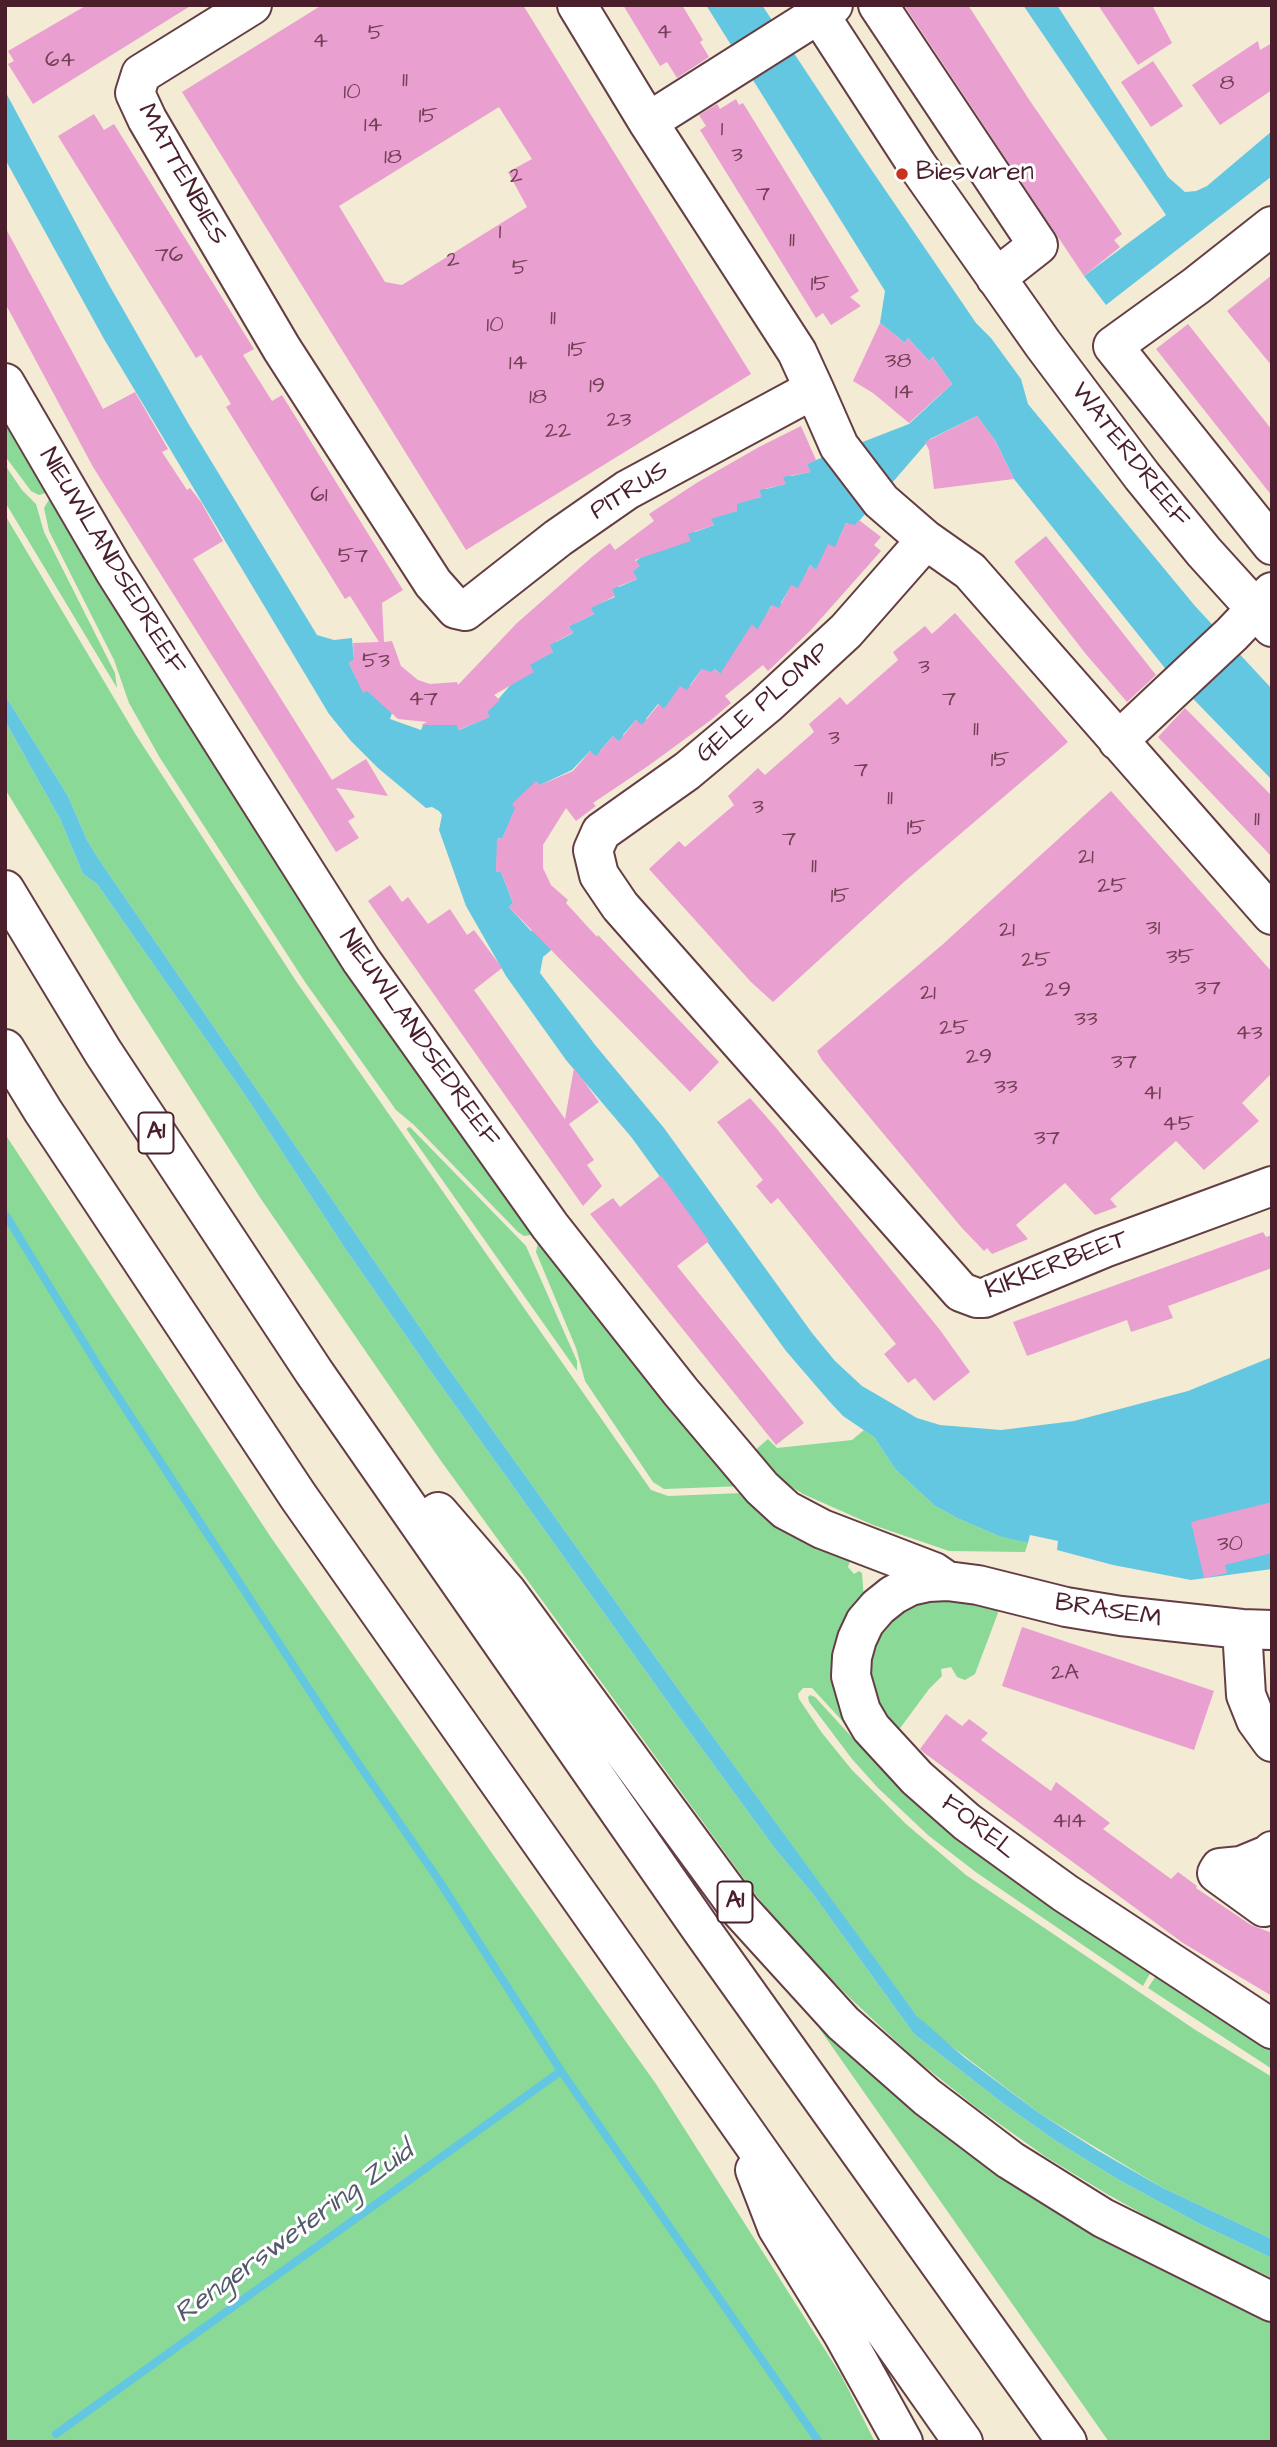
<!DOCTYPE html>
<style>
body{margin:0}
#map{position:relative;width:1277px;height:2447px;overflow:hidden;background:#f4ebd5;font-family:"Architects Daughter",sans-serif}
canvas{display:block}
.frame{position:absolute;inset:0;border:7px solid #4a1f2b;pointer-events:none}
</style>
<div id="map">
<canvas width="1277" height="2447"></canvas>
<div class="frame"></div>
</div>
<script>
const ctx = document.querySelector('canvas').getContext('2d');
ctx.lineJoin = 'round';
function fill(path, color) {
  ctx.fillStyle = color;
  ctx.fill(path, 'evenodd');
}
function toPath(rows) {
  const path = new Path2D();
  for (const r of rows) {
    path.moveTo(r[0], r[1]);
    for (let i = 2; i < r.length; i += 2) path.lineTo(r[i], r[i + 1]);
  }
  return path;
}
function strokePath(path, color, width, dash) {
  ctx.strokeStyle = color;
  ctx.lineWidth = width;
  ctx.lineCap = dash ? 'butt' : 'round';
  ctx.setLineDash(dash || []);
  ctx.stroke(path);
}
function drawText(font, color, halo, rows, align = 'center') {
  ctx.font = font + ' "Architects Daughter",sans-serif';
  ctx.lineWidth = 6;
  ctx.setLineDash([]);
  ctx.textBaseline = 'middle';
  ctx.strokeStyle = halo;
  ctx.fillStyle = color;
  for (const [text, x, y, turn = 0] of rows) {
    ctx.save();
    ctx.translate(x, y);
    ctx.rotate((+turn || 0) * Math.PI / 180);
    ctx.textAlign = isNaN(turn) ? turn : align;
    if (halo) ctx.strokeText(text, 0, 0);
    ctx.fillText(text, 0, 0);
    ctx.restore();
  }
}
fill(toPath([
 [5,401,50,490,46,493,39,495,31,491,5,456],
 [5,465,22,490,36,504,44,532,115,673,117,688,5,502],
 [50,498,537,1230,531,1235,524,1236,518,1232,414,1125,396,1110,305,982,160,758,129,703,114,660,49,531,44,508],
 [5,515,136,735,296,981,651,1490,668,1496,743,1493,851,1558,848,1567,854,1574,859,1571,862,1573,864,1600,858,1738,812,1688,803,1688,798,1694,799,1699,822,1733,852,1770,906,1824,966,1875,1194,2029,1272,2077,1272,2239,1161,2187,1039,2113,933,2032,917,2016,899,1992,679,1690,441,1358,98,858,87,840,68,796,5,695],
 [5,721,60,819,83,874,97,884,245,1095,344,1247,429,1369,672,1708,776,1850,812,1893,914,2034,1005,2105,1056,2141,1119,2180,1200,2224,1272,2258,1272,2278,1180,2235,1107,2194,1046,2157,977,2108,914,2058,850,1998,796,1944,755,1894,441,1461,261,1199,134,1000,5,789],
 [410,1127,526,1246,577,1361,577,1371,407,1130,407,1128],
 [5,1134,272,1539,489,1849,656,2084,841,2375,875,2442,5,2442],
 [546,1236,745,1486,664,1489,653,1482,585,1381,576,1348,536,1252,538,1242],
 [864,1430,874,1437,895,1469,935,1506,957,1518,1001,1537,1028,1543,1025,1552,949,1551,873,1525,803,1494,781,1480,752,1453,768,1439,777,1448,852,1440],
 [946,1596,997,1608,998,1613,975,1674,965,1680,957,1677,951,1667,941,1669,942,1676,929,1689,898,1731,884,1717,871,1690,869,1660,880,1632,890,1619,916,1602],
 [810,1695,815,1697,860,1746,1094,1932,1093,1934,1115,1950,1118,1947,1152,1970,1143,1986,977,1873,929,1836,878,1788,852,1759,809,1702,808,1697],
 [1157,1974,1272,2047,1272,2069,1148,1988],
 [784,1978,870,2059,1272,2309,1272,2442,1109,2442]
]), '#8ad997');
fill(toPath([
 [706,5,762,5,860,153,976,323,991,338,1021,379,1028,404,1195,606,1272,689,1272,780,1172,677,1014,479,996,442,977,416,930,439,853,528,846,523,838,541,840,543,817,571,810,565,798,591,791,586,781,603,784,606,778,611,771,606,758,631,752,625,721,675,715,669,708,675,702,669,690,685,692,688,664,710,658,704,646,719,648,722,641,727,636,720,623,735,625,738,618,743,613,736,600,751,602,754,595,758,590,751,572,770,540,785,516,808,502,839,498,838,496,871,501,872,507,887,513,903,509,907,531,931,535,928,562,941,543,957,540,973,596,1046,664,1128,812,1333,835,1361,862,1386,917,1418,940,1425,1001,1430,1074,1421,1188,1391,1272,1357,1272,1569,1191,1580,1113,1565,1057,1550,1058,1541,1030,1535,1028,1543,1001,1537,957,1518,935,1506,895,1469,874,1437,843,1416,829,1401,786,1351,632,1138,566,1060,506,976,466,906,439,830,442,815,439,811,432,807,426,808,378,768,351,741,329,714,104,339,5,159,5,91,108,283,188,423,317,635,334,640,352,638,354,660,349,663,356,678,392,713,390,719,421,730,423,725,457,725,459,730,489,717,487,712,528,665,553,652,547,645,553,640,556,642,573,633,568,626,574,621,576,623,594,614,589,608,615,597,610,590,617,584,619,587,637,579,632,572,639,566,636,561,666,539,686,534,693,529,695,532,714,525,709,518,737,511,733,503,761,497,758,489,765,486,766,489,785,484,782,476,789,473,791,476,810,472,807,464,816,460,909,424,952,384,933,357,929,361,908,338,905,343,880,323,885,291],
 [1023,5,1057,5,1168,177,1185,192,1196,191,1207,186,1272,131,1272,176,1106,305,1084,276,1166,215],
 [5,695,68,796,87,840,98,858,441,1358,679,1690,917,2016,964,2057,1039,2113,1097,2150,1161,2187,1272,2239,1272,2258,1200,2224,1119,2180,1056,2141,1005,2105,914,2034,812,1893,776,1850,672,1708,429,1369,344,1247,245,1095,97,884,83,874,60,819,5,721]
]), '#63c7e1');
strokePath(toPath([
 [5,1214,105,1377,342,1740,438,1879,561,2071,819,2442],
 [56,2434,561,2071]
]), '#63c7e1', 8);
fill(toPath([
 [87,5,192,5,33,104,8,64,14,61,8,51],
 [322,5,523,5,751,374,466,550,182,92],
 [499,107,532,159,508,172,527,207,402,285,385,282,339,206],
 [623,5,682,5,703,40,700,42,709,57,677,78,667,62,660,66],
 [904,5,968,5,1030,101,1122,234,1114,240,1120,247,1084,276],
 [1098,5,1152,5,1172,43,1138,65],
 [1258,41,1260,50,1272,43,1272,90,1220,125,1192,85],
 [1153,61,1183,106,1151,127,1121,82],
 [736,99,739,105,743,103,859,291,850,297,861,306,831,325,823,313,816,318,700,130,706,126,699,115,717,104,720,109],
 [94,114,104,130,114,124,254,349,243,355,272,401,282,395,403,590,382,603,384,642,392,641,401,666,418,680,430,684,457,682,458,685,517,623,592,557,610,543,615,550,654,521,649,514,698,482,759,447,801,426,816,460,807,464,811,472,783,477,786,484,760,490,761,497,737,504,737,511,711,519,714,525,688,534,691,541,635,560,640,566,633,571,637,579,612,589,615,596,591,608,594,614,568,627,574,632,550,645,553,652,530,665,534,672,494,695,500,700,487,712,490,717,458,730,457,725,421,725,427,722,398,719,367,691,363,693,349,663,354,660,353,643,379,642,350,596,345,599,226,407,231,404,201,355,196,358,58,136],
 [5,227,103,409,135,392,168,449,162,452,187,490,190,488,201,502,223,541,193,559,332,780,366,759,388,796,336,788,355,817,348,821,359,838,336,852,93,467,5,303],
 [1272,275,1272,366,1227,311],
 [880,323,905,343,908,338,929,361,933,357,952,384,909,423,873,393,853,381],
 [1188,324,1272,430,1272,496,1156,349],
 [977,416,996,442,1014,479,934,489,929,450,925,442],
 [859,520,881,537,874,545,881,551,810,631,768,671,763,665,725,696,731,703,711,720,648,766,593,803,596,806,576,821,566,808,543,845,543,868,551,885,568,900,566,903,597,937,598,935,719,1062,690,1092,509,907,513,903,507,887,501,872,496,872,497,838,502,839,515,808,512,804,536,781,540,785,573,771,590,751,596,756,613,736,619,741,636,720,642,725,659,704,664,709,680,686,687,690,702,669,711,672,715,669,720,674,752,624,757,630,772,605,779,608,791,585,798,588,810,565,816,570,828,544,835,547,846,523,855,525],
 [1046,536,1156,675,1127,702,1085,653,1015,563,1015,561],
 [955,613,1068,742,904,882,773,1002,751,982,649,869,679,841,685,847,734,805,728,796,758,768,765,775,814,732,809,724,840,697,847,705,898,660,893,652,925,626,932,634],
 [1185,708,1272,796,1272,857,1158,737],
 [1111,791,1272,972,1272,1073,1242,1103,1259,1121,1204,1170,1176,1141,1110,1199,1117,1207,1095,1215,1065,1183,1016,1225,1028,1239,992,1254,987,1248,984,1251,962,1228,822,1060,817,1051,942,945],
 [390,885,402,902,408,897,428,924,450,909,467,935,474,930,502,968,474,990,565,1119,574,1068,599,1102,569,1124,594,1160,587,1165,602,1186,583,1206,368,901],
 [750,1098,777,1129,940,1330,970,1372,934,1401,915,1378,908,1383,884,1354,896,1344,778,1198,771,1204,756,1186,763,1180,717,1122],
 [661,1175,709,1241,677,1266,804,1423,776,1445,590,1214,613,1198,620,1207],
 [1263,1232,1266,1237,1272,1235,1272,1268,1168,1306,1173,1318,1131,1332,1127,1320,1027,1356,1013,1322],
 [1272,1502,1272,1553,1225,1565,1227,1573,1204,1578,1191,1522],
 [1022,1627,1214,1691,1194,1750,1002,1686],
 [946,1714,962,1726,969,1719,988,1733,981,1740,1051,1791,1056,1782,1110,1823,1103,1829,1171,1879,1178,1872,1197,1886,1196,1888,1251,1925,1272,1933,1272,1996,1183,1943,923,1752,920,1749]
]), '#e99fd0');
const minor = toPath([
 [252,5,141,74,135,93,147,119,282,349,433,583,456,609,465,611,558,538,627,490,814,389,797,352,648,122,577,5],
 [813,5,917,165,1043,344,1142,476,1204,552,1272,627],
 [878,5,1038,245,996,278],
 [648,122,833,5],
 [1272,226,1196,286,1113,346,1272,545],
 [5,383,114,570,361,960,550,1226,681,1392,762,1488,786,1510,822,1529,934,1572,947,1581],
 [814,389,839,446,881,501,926,540],
 [1118,741,1232,634,1272,592],
 [1272,915,970,571,926,540,846,631,766,705,687,771,601,832,593,850,599,875,620,906,961,1292,977,1298,984,1298,1104,1248,1272,1186],
 [1242,1629,1246,1695,1256,1720,1272,1742],
 [1272,1630,1242,1629,1121,1616,1066,1607,978,1585,947,1581,928,1582,910,1586,893,1595,878,1607,865,1622,857,1639,852,1657,851,1676,861,1711,871,1728,917,1778,967,1822,1065,1893,1272,2029],
 [1270,1854,1241,1866,1220,1868,1217,1873,1264,1907,1267,1906,1270,1904,1268,1863,1272,1851]
]);
const highway = toPath([
 [5,890,103,1052,314,1372,701,1929,1067,2442],
 [5,1049,43,1111,298,1496,963,2442],
 [438,1512,507,1592,741,1911,843,2023,927,2097,1010,2160,1103,2218,1272,2302],
 [755,2170,777,2227,843,2334,903,2442]
]);
strokePath(minor, '#643e44', 42);
strokePath(highway, '#643e44', 42);
strokePath(minor, '#fff', 38);
strokePath(highway, '#fff', 38);
for (const [x, y, r, color] of [
 [902,174,7,"#c8321e"]
]) {
  const dot = new Path2D();
  dot.arc(x, y, r, 0, 2 * Math.PI);
  ctx.fillStyle = color;
  ctx.fill(dot);
  strokePath(dot, '#fff', 2.5);
}
drawText('23px', '#723f54', null, [
 ["4",664,33],
 ["5",376,34],
 ["4",320,42],
 ["64",60,61],
 ["11",405,81],
 ["8",1227,84],
 ["10",352,93],
 ["15",428,117],
 ["14",373,126],
 ["1",722,130],
 ["3",737,156],
 ["18",393,158],
 ["2",516,177],
 ["7",763,195],
 ["1",500,233],
 ["11",792,241],
 ["76",169,256],
 ["2",453,261],
 ["5",520,269],
 ["15",820,285],
 ["11",553,319],
 ["10",495,326],
 ["15",577,351],
 ["38",898,362],
 ["14",518,364],
 ["19",597,387],
 ["14",904,393],
 ["18",538,398],
 ["23",619,421],
 ["22",558,432],
 ["61",319,496],
 ["57",353,557],
 ["53",376,662],
 ["3",924,668],
 ["47",423,700],
 ["7",949,700],
 ["11",976,730],
 ["3",834,739],
 ["15",1000,761],
 ["7",861,771],
 ["11",890,799],
 ["3",758,808],
 ["11",1257,820],
 ["15",916,829],
 ["7",789,840],
 ["21",1086,858],
 ["11",814,867],
 ["25",1112,887],
 ["15",840,897],
 ["31",1153,929],
 ["21",1007,931],
 ["35",1180,958],
 ["25",1036,961],
 ["37",1208,989],
 ["29",1058,991],
 ["21",928,994],
 ["33",1086,1020],
 ["25",954,1029],
 ["43",1249,1034],
 ["29",979,1058],
 ["37",1124,1063],
 ["33",1006,1088],
 ["41",1152,1094],
 ["45",1178,1125],
 ["37",1047,1139],
 ["30",1230,1545],
 ["2A",1065,1674],
 ["414",1069,1822]
]);
for (const [x, y, w] of [
 [156,1133,35],
 [735,1902,35]
]) {
  const box = new Path2D();
  box.roundRect(x - w / 2, y - 20.5, w, 41, 5);
  ctx.fillStyle = '#fff';
  ctx.fill(box);
  strokePath(box, '#4a1f2b', 2);
}
drawText('bold 24px', '#4a1f2b', null, [
 ["A1",156,1133],
 ["A1",735,1902]
]);
drawText('26px', '#4a1f2b', '#fff', [
 ["Biesvaren",916,174]
], 'left');
drawText('26px', '#4a1f2b', '#fff', [
 ["MATTENBIES",181,175,61],
 ["WATERDREEF",1129,456,52],
 ["PITRUS",630,492,-32],
 ["NIEUWLANDSEDREEF",111,562,59],
 ["GELE PLOMP",764,704,-41],
 ["NIEUWLANDSEDREEF",418,1039,55],
 ["KIKKERBEET",1057,1266,-21],
 ["BRASEM",1108,1612,9],
 ["FOREL",978,1828,38]
]);
drawText('italic 28px', '#535a6b', '#fff', [
 ["Rengerswetering Zuid",295,2234,-36]
]);
</script>
